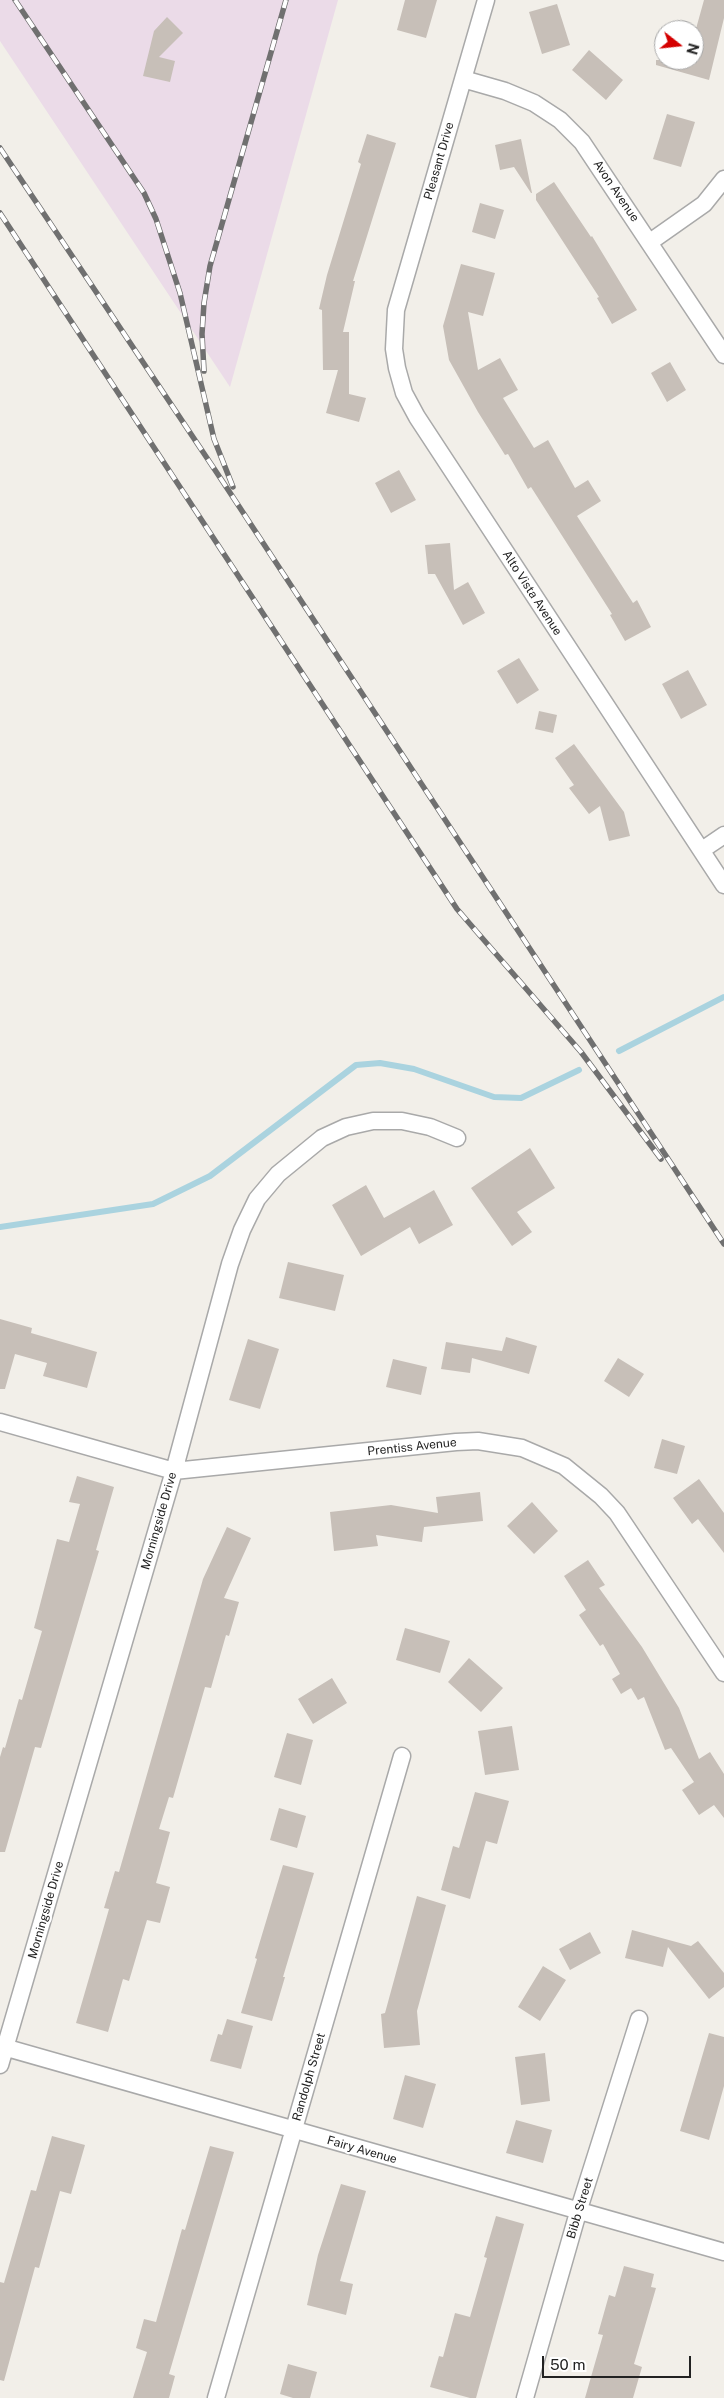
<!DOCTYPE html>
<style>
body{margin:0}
#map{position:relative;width:724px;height:2398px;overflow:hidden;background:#f2efe9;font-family:"Public Sans",sans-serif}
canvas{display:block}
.north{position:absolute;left:654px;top:20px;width:50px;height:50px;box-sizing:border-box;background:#fff;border:1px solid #a7a7a7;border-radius:50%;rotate:106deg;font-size:14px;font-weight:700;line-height:20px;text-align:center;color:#222}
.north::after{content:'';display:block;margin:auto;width:18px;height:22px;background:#d40000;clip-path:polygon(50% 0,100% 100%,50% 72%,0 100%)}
.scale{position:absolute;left:542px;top:2356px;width:149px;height:22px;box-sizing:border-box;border:2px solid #222;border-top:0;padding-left:6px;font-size:15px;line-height:18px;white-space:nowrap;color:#222;-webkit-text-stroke:4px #fff;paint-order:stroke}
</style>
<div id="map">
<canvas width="724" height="2398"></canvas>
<div class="north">N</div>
<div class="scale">50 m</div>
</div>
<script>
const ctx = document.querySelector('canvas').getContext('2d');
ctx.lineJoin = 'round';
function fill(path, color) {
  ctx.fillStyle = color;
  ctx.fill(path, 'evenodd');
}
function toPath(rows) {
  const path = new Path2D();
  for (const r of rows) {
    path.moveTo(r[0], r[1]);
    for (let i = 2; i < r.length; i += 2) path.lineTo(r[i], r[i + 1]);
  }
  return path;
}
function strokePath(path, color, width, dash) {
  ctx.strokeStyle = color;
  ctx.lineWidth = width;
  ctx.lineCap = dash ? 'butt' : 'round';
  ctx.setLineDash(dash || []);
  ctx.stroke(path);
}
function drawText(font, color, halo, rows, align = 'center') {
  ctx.font = font + ' "Public Sans",sans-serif';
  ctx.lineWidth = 4.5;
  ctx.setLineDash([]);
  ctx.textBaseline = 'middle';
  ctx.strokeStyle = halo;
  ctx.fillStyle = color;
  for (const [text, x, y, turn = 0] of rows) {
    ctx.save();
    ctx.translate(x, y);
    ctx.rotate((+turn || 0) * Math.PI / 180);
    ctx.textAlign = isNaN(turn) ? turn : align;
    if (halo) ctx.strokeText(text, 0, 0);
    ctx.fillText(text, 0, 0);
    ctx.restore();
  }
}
fill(toPath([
 [0,0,338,0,230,387,0,41]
]), '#ebdbe8');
strokePath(toPath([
 [619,1051,724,997],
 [0,1227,153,1204,210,1176,356,1065,380,1063,414,1069,494,1097,521,1098,579,1070]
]), '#aad3df', 6);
fill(toPath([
 [405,0,437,0,426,38,397,30],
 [704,0,724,0,724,18,709,80,656,65,656,60,694,60,694,36],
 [557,4,570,45,542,54,529,12],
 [167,17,183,33,159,57,175,61,170,82,143,76,154,31],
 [589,50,623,80,606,100,572,70],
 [667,114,695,122,681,167,653,159],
 [367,134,396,143,353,281,355,281,343,332,349,332,349,394,366,398,359,422,326,413,338,370,323,370,322,310,319,309,327,275,361,164,358,162],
 [521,139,532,193,531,193,514,167,500,170,495,145],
 [554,182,591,237,592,236,637,310,612,324,597,298,599,297,536,200,536,194],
 [480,203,504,210,495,239,472,232],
 [461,264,495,273,483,316,468,312,478,370,500,358,518,390,503,398,534,448,548,440,575,488,588,480,601,501,577,516,633,603,637,600,651,627,625,641,610,615,612,614,531,487,528,489,508,454,505,455,478,412,449,360,443,326],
 [670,362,686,390,667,402,651,373],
 [399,470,416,500,391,513,375,483],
 [450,543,454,590,468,582,485,613,463,625,435,574,428,574,425,545],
 [519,658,539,690,517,704,497,671],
 [688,670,707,705,681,719,662,684],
 [539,711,557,715,553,733,535,729],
 [574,744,624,812,630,836,609,841,600,806,589,814,569,788,574,785,555,758],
 [530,1148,555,1188,517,1212,532,1232,512,1246,471,1188],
 [366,1185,384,1218,434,1190,453,1225,419,1244,410,1227,361,1256,332,1205],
 [288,1262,344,1275,335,1311,279,1298],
 [0,1319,32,1328,31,1333,97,1352,87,1388,43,1376,47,1363,15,1354,5,1389,0,1389],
 [506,1337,537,1346,529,1374,472,1358,470,1373,441,1369,446,1342,502,1351],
 [248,1339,279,1349,260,1409,229,1400],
 [618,1358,644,1374,629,1397,604,1381],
 [393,1359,427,1367,421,1395,386,1387],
 [662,1439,685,1446,677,1474,654,1468],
 [77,1476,114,1487,96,1550,99,1551,41,1748,35,1747,5,1852,0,1852,0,1757,3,1747,5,1748,19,1699,22,1700,42,1631,34,1628,57,1539,69,1542,80,1504,69,1502],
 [699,1479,724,1513,724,1553,698,1519,692,1524,673,1498],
 [480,1492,483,1521,424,1527,422,1542,376,1535,378,1546,334,1551,330,1512,391,1505,438,1513,436,1497],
 [532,1502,558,1531,534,1554,507,1526],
 [227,1527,251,1538,224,1598,239,1602,229,1636,226,1635,211,1688,205,1687,173,1798,169,1797,159,1829,170,1832,156,1883,170,1887,160,1923,147,1920,129,1981,123,1979,108,2032,76,2023,109,1909,104,1908,115,1871,119,1872,203,1579],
 [588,1560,605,1585,599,1588,642,1647,679,1708,699,1759,710,1752,724,1774,724,1818,714,1805,699,1815,682,1790,694,1782,671,1748,665,1750,644,1697,638,1700,631,1688,621,1694,612,1679,620,1674,603,1644,600,1646,579,1615,586,1610,564,1576],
 [405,1628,450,1641,440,1673,396,1660],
 [469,1658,503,1688,481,1712,448,1682],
 [332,1678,347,1703,313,1724,298,1699],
 [512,1726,519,1770,485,1775,478,1731],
 [287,1733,313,1740,301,1785,274,1777],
 [475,1792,509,1801,497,1844,486,1841,470,1899,441,1890,453,1846,459,1848],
 [279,1808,306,1816,297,1848,270,1840],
 [283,1865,314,1873,283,1977,285,1977,272,2021,241,2013,257,1959,255,1958],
 [417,1896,446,1905,417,2011,420,2045,384,2048,381,2014,385,2013],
 [632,1930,691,1946,698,1941,724,1973,724,1987,709,1999,668,1947,663,1967,625,1958],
 [590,1932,601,1953,570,1970,559,1949],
 [543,1966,566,1980,540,2021,518,2007],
 [227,2019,253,2026,241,2069,210,2061,218,2034,222,2035],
 [709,2033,724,2037,724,2086,709,2140,680,2131],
 [545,2053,550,2101,521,2105,515,2057],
 [405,2075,436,2084,423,2128,393,2119],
 [516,2120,552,2130,543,2163,506,2153],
 [52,2136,85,2145,71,2194,60,2191,39,2268,35,2267,4,2381,0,2380,0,2282,4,2283,31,2190,36,2191],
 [210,2146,234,2152,169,2374,175,2376,169,2398,133,2398,147,2352,136,2348,144,2319,156,2322,182,2229,185,2230],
 [341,2184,366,2191,340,2281,353,2284,346,2315,307,2305,318,2255],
 [496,2216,524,2224,476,2398,470,2398,430,2387,439,2356,443,2357,455,2313,470,2317,487,2258,484,2257],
 [624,2266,654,2274,651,2287,656,2288,634,2364,642,2367,633,2398,585,2398,603,2335,598,2334,609,2295,615,2297],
 [288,2364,317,2372,310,2398,293,2398,280,2394]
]), '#c7bfb8');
const minor = toPath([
 [486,0,396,310,394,349,397,368,404,393,417,417,724,885],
 [463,79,505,91,534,103,560,120,582,142,724,355],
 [650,242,704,204,724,179],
 [702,850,724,835],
 [0,1422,174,1471,456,1442,478,1441,522,1448,564,1466,601,1496,617,1513,724,1673],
 [0,2046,724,2252],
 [0,2065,174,1471,230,1264,242,1230,257,1199,278,1174,322,1138,346,1127,373,1121,402,1121,430,1127,457,1138],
 [216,2398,402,1756],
 [525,2398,579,2209,639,2019]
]);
strokePath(minor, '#a9a9a9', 19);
strokePath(minor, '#fff', 16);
const rail = toPath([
 [15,0,144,193,156,219,180,293,214,439,233,487],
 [0,148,221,479,724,1244],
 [0,213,457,909,581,1052,661,1159],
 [204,371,202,334,204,303,210,266,286,0]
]);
strokePath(rail, '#707070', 5.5);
strokePath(rail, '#fff', 4, [11]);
drawText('12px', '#222', '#fff', [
 ["Pleasant Drive",439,161,-74],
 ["Avon Avenue",616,191,56],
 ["Alto Vista Avenue",532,593,57],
 ["Prentiss Avenue",412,1447,-6],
 ["Morningside Drive",159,1521,-74],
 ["Morningside Drive",46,1910,-74],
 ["Randolph Street",309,2077,-74],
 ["Fairy Avenue",362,2150,16],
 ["Bibb Street",580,2208,-73]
]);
</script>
